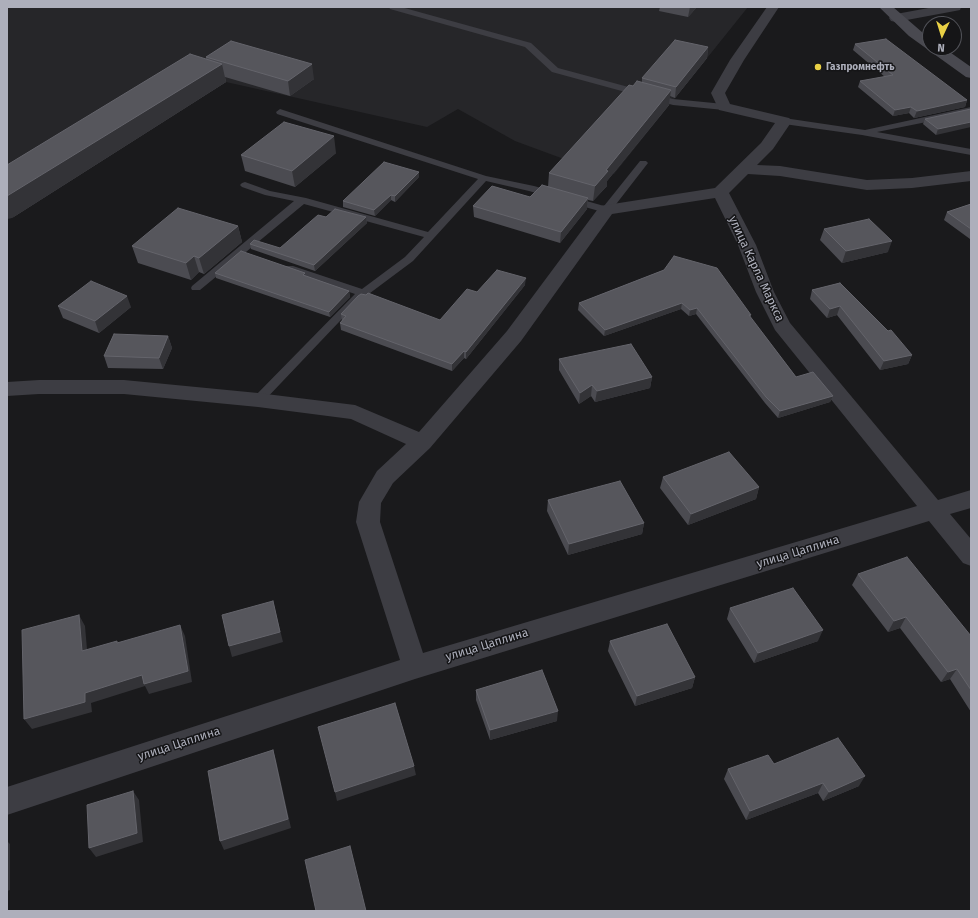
<!DOCTYPE html>
<meta charset="utf-8">
<style>
body{margin:0}
#map{position:relative;width:978px;height:918px;overflow:hidden;background:#1a1a1c;font-family:"Fira Sans",sans-serif}
canvas{display:block}
.frame{position:absolute;inset:0;border:8px solid #adafbb;pointer-events:none}
.north{position:absolute;left:922px;top:16px;width:40px;height:40px;box-sizing:border-box;background:#151517;border:1px solid #525359;border-radius:50%;rotate:184deg;font-size:11px;font-weight:700;line-height:16px;text-align:center;color:#adafbb}
.north::after{content:'';display:block;margin:auto;width:14px;height:18px;background:#e9d045;clip-path:polygon(50% 0,100% 100%,50% 72%,0 100%)}
</style>
<div id="map">
<canvas width="978" height="918"></canvas>
<div class="frame"></div>
<div class="north">N</div>
</div>
<script>
const ctx = document.querySelector('canvas').getContext('2d');
ctx.lineJoin = 'round';
function fill(path, color) {
  ctx.fillStyle = color;
  ctx.fill(path, 'evenodd');
}
function toPath(rows) {
  const path = new Path2D();
  for (const r of rows) {
    path.moveTo(r[0], r[1]);
    for (let i = 2; i < r.length; i += 2) path.lineTo(r[i], r[i + 1]);
  }
  return path;
}
function strokePath(path, color, width, dash) {
  ctx.strokeStyle = color;
  ctx.lineWidth = width;
  ctx.lineCap = dash ? 'butt' : 'round';
  ctx.setLineDash(dash || []);
  ctx.stroke(path);
}
function drawText(font, color, halo, rows, align = 'center') {
  ctx.font = font + ' "Fira Sans",sans-serif';
  ctx.lineWidth = 3;
  ctx.setLineDash([]);
  ctx.textBaseline = 'middle';
  ctx.strokeStyle = halo;
  ctx.fillStyle = color;
  for (const [text, x, y, turn = 0] of rows) {
    ctx.save();
    ctx.translate(x, y);
    ctx.rotate((+turn || 0) * Math.PI / 180);
    ctx.textAlign = isNaN(turn) ? turn : align;
    if (halo) ctx.strokeText(text, 0, 0);
    ctx.fillText(text, 0, 0);
    ctx.restore();
  }
}
fill(toPath([
 [7,7,748,7,614,174,572,162,515,141,458,109,427,127,226,82,12,218,7,219]
]), '#262629');
fill(toPath([
 [389,7,401,7,531,43,558,68,673,99,724,104,728,107,724,110,673,105,552,72,525,47,390,9,389,7],
 [971,107,971,113,877,132,971,149,971,155,862,135,784,124,780,121,784,118,865,130,971,107],
 [280,109,486,176,534,186,604,206,640,161,646,161,648,163,610,212,606,213,529,191,486,181,413,261,358,302,262,403,258,404,254,403,252,400,254,397,355,294,285,270,284,268,285,266,293,266,362,289,405,257,424,237,304,204,200,290,192,290,191,288,192,286,294,201,265,195,242,187,240,185,242,183,245,182,270,191,306,198,428,232,478,179,277,114,276,112,280,109]
]), '#3d3d43');
fill(toPath([
 [767,7,779,7,744,60,725,93,730,104,789,118,792,121,773,149,757,165,780,166,867,180,912,178,971,171,971,181,912,188,867,190,780,176,748,174,729,193,756,245,774,292,790,323,938,500,971,490,971,508,950,514,971,539,971,566,963,563,929,521,415,679,7,815,7,787,400,660,356,522,359,502,377,471,406,444,351,419,258,407,124,394,39,394,7,396,7,382,39,380,124,380,258,393,355,405,419,432,507,331,600,206,715,188,761,143,775,123,719,110,711,93,730,60,767,7],
 [715,198,738,245,756,292,775,330,917,506,423,653,380,522,381,503,393,483,430,448,521,341,612,214,715,198],
 [934,7,961,7,960,10,955,11,896,22,891,21,889,18,891,15,896,14,934,7]
]), '#3d3d43');
fill(toPath([
 [879,7,893,7,930,39,930,48,944,48,971,67,971,78,966,77,909,36,879,7]
]), '#494950');
fill(toPath([
 [660,7,697,7,688,17,659,11],
 [855,44,967,100,965,107,914,118,909,113,893,116,858,87,860,81,885,77,853,50],
 [708,47,707,58,675,98,670,96,669,105,607,181,607,186,593,201,588,200,587,209,560,243,474,217,473,206,530,197,548,187,549,173,633,86,642,83,642,78],
 [206,57,314,79,290,96,225,77,226,82,12,218,206,59],
 [971,109,936,135,923,124,925,119],
 [336,153,295,187,245,171,241,155],
 [419,177,395,202,391,200,375,216,343,207,343,201],
 [971,204,971,239,970,239,944,220,947,212],
 [326,217,366,217,367,223,315,271,251,249,250,244,280,248],
 [238,226,242,242,204,274,199,272,191,280,138,263,132,246],
 [824,229,888,252,842,263,820,240],
 [664,270,751,315,750,317,796,377,833,396,830,402,778,418,765,403,696,314,689,316,681,309,604,336,578,310,579,303],
 [215,273,306,276,349,291,350,297,330,317,216,278],
 [840,283,912,355,908,364,880,370,837,315,827,318,810,299,812,290],
 [525,285,466,359,464,358,452,371,341,330,340,323,342,321,341,314,440,320,477,292],
 [58,306,131,307,99,333,63,318],
 [168,336,172,348,163,369,108,368,104,356],
 [559,359,652,377,650,388,595,402,591,396,579,404,559,370],
 [663,477,759,487,756,499,688,525,660,488],
 [548,500,644,523,642,534,568,555,547,511],
 [858,574,971,636,971,712,950,679,941,682,900,628,888,632,852,585],
 [730,608,818,641,754,663,727,619],
 [610,641,695,677,692,688,635,706,608,651],
 [476,690,557,721,490,740,476,700],
 [774,764,859,786,823,801,818,793,746,820,724,779,728,769]
]), '#4b4b51');
fill(toPath([
 [690,7,697,7,688,17],
 [708,47,707,58,675,98,676,87],
 [222,64,226,82,12,218,7,219,7,196],
 [312,64,314,79,290,96,288,81],
 [671,90,669,105,607,181,607,186,593,201,595,186,606,170],
 [967,100,965,107,914,118,917,111],
 [911,107,909,113,893,116,895,110],
 [971,122,971,127,936,135,938,129],
 [334,136,336,153,295,187,292,171],
 [419,172,419,177,395,202,395,196],
 [391,195,391,200,375,216,374,210],
 [588,198,587,209,560,243,561,232],
 [366,217,367,223,315,271,314,265],
 [238,226,242,242,204,274,199,258],
 [892,241,888,252,842,263,846,251],
 [194,256,199,272,191,280,186,263],
 [526,278,525,285,466,359,466,352],
 [349,291,350,297,330,317,329,312],
 [127,296,131,307,99,333,95,321],
 [682,303,681,309,604,336,605,330],
 [840,306,837,315,827,318,830,309],
 [697,308,696,314,689,316,690,310],
 [168,336,172,348,163,369,159,358],
 [464,351,464,358,452,371,452,364],
 [912,355,908,364,880,370,884,361],
 [652,377,650,388,595,402,597,391],
 [592,385,591,396,579,404,580,393],
 [833,396,830,402,778,418,780,411],
 [759,487,756,499,688,525,691,514],
 [644,523,642,534,568,555,569,544],
 [273,601,283,642,232,657,229,646],
 [79,615,85,626,88,661,82,651],
 [906,617,900,628,888,632,894,621],
 [180,625,185,636,192,682,149,694,145,686,91,703,92,712,32,729,24,719,85,693],
 [823,630,818,641,754,663,758,653],
 [957,669,950,679,941,682,948,672],
 [695,677,692,688,635,706,637,696],
 [558,711,557,721,490,740,490,730],
 [273,750,276,760,291,828,224,850,220,841],
 [414,766,416,775,337,801,335,792],
 [865,776,859,786,823,801,829,792],
 [823,783,818,793,746,820,750,811],
 [133,791,139,800,143,842,96,857,89,848],
 [7,841,10,844,10,890,7,891]
]), '#333337');
const building = toPath([
 [886,39,967,100,917,111,911,107,895,110,860,81,893,75,855,44,886,39],
 [675,40,708,47,676,87,642,78,675,40],
 [231,41,312,64,288,81,206,57,231,41],
 [190,54,222,64,7,196,7,165,190,54],
 [637,81,671,90,606,170,608,171,595,186,549,173,629,85,633,86,637,81],
 [971,109,971,122,938,129,925,119,971,109],
 [284,122,334,136,292,171,241,155,284,122],
 [384,162,419,172,395,196,391,195,374,210,343,201,384,162],
 [542,185,588,198,561,232,473,206,492,186,530,197,542,185],
 [971,204,971,229,947,212,971,204],
 [178,208,238,226,199,258,194,256,186,263,132,246,178,208],
 [335,209,366,217,314,265,250,244,254,240,280,248,318,215,326,217,335,209],
 [869,219,892,241,846,251,824,229,869,219],
 [241,251,305,273,303,275,349,291,329,312,215,273,241,251],
 [674,256,717,268,751,315,749,315,796,377,813,372,833,396,780,411,766,397,697,308,690,310,682,303,605,330,579,303,664,270,674,256],
 [497,270,526,278,466,352,464,351,452,364,340,323,346,316,341,314,358,296,361,294,366,295,368,293,440,320,467,289,477,292,497,270],
 [91,281,127,296,95,321,58,306,91,281],
 [840,283,888,331,891,330,912,355,884,361,840,306,830,309,812,290,840,283],
 [114,334,168,336,159,358,104,356,114,334],
 [631,344,652,377,597,391,592,385,580,393,559,359,631,344],
 [729,452,759,487,691,514,663,477,729,452],
 [620,481,644,523,569,544,548,500,620,481],
 [907,557,971,636,971,690,957,669,948,672,906,617,894,621,858,574,907,557],
 [793,588,823,630,758,653,730,608,793,588],
 [273,601,280,632,229,646,222,615,273,601],
 [79,615,82,651,117,641,117,643,180,625,188,671,144,684,142,675,85,693,85,702,24,719,22,630,79,615],
 [667,624,695,677,637,696,610,641,667,624],
 [542,670,558,711,490,730,476,690,542,670],
 [395,703,414,766,335,792,318,727,395,703],
 [838,738,865,776,829,792,823,783,750,811,728,769,768,755,774,764,838,738],
 [273,750,288,819,220,841,208,771,273,750],
 [133,791,137,833,89,848,87,805,133,791],
 [350,846,366,911,316,911,305,860,350,846]
]);
fill(building, '#56565c');
strokePath(building, '#64646b', 1);
for (const [x, y, r, color] of [
 [818,67,4,"#e9d045"]
]) {
  const dot = new Path2D();
  dot.arc(x, y, r, 0, 2 * Math.PI);
  ctx.fillStyle = color;
  ctx.fill(dot);
  strokePath(dot, '#151517', 1.5);
}
drawText('bold 10px', '#adafbb', '#151517', [
 ["Газпромнефть",826,67]
], 'left');
drawText('12px', '#adafbb', '#151517', [
 ["улица Карла Маркса",756,269,65],
 ["улица Цаплина",798,552,-17],
 ["улица Цаплина",487,645,-17],
 ["улица Цаплина",179,744,-18]
]);
</script>
